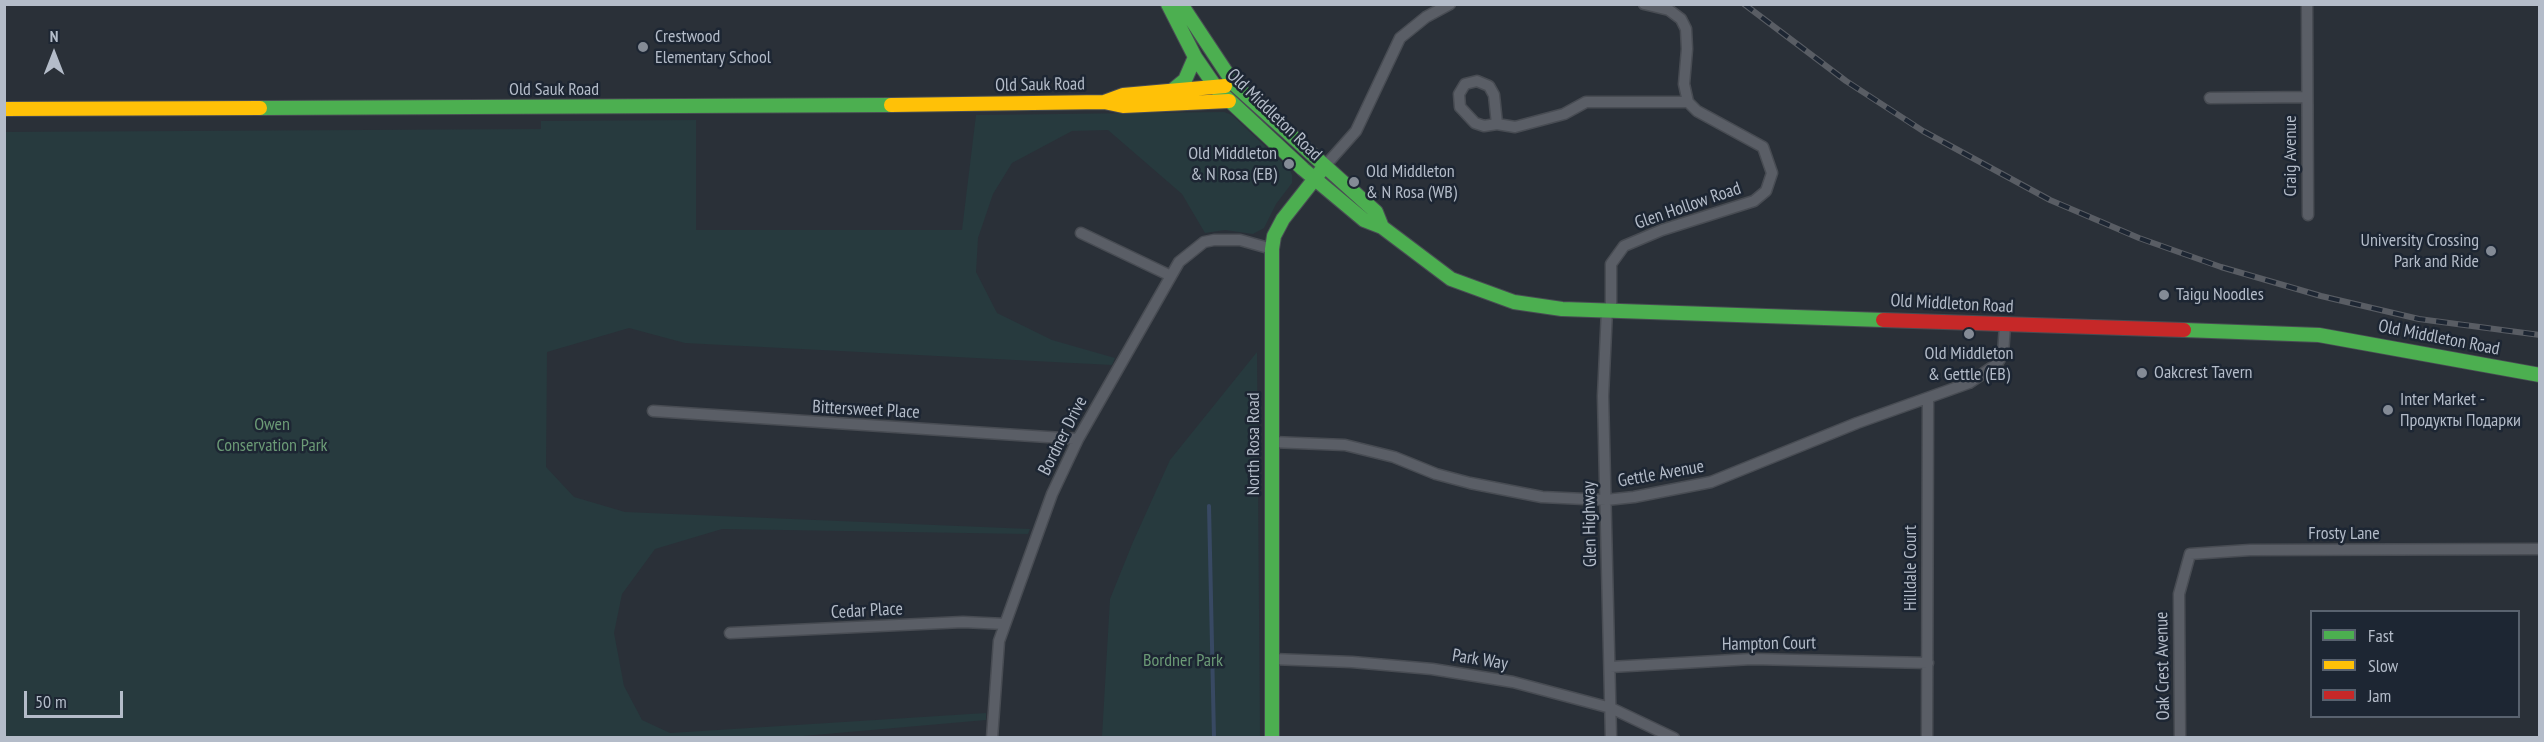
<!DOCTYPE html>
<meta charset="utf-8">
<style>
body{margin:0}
#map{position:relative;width:2544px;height:742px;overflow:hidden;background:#2a3038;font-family:"PT Sans Narrow",sans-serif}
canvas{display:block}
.frame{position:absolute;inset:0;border:6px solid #b4bcc9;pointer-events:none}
.legend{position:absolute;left:2310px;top:610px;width:210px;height:108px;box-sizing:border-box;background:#1d2633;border:2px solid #59626f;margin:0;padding:8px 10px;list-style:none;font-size:18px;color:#b4bcc9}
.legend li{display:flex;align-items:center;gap:12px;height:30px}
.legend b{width:30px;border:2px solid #59626f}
.north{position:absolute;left:24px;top:24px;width:60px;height:60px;-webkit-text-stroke:4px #1d2633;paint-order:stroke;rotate:0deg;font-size:16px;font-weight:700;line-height:24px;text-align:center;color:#b4bcc9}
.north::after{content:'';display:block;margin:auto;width:21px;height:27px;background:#b4bcc9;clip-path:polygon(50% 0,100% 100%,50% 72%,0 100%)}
.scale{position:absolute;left:24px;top:691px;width:99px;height:27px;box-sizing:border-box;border:3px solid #b4bcc9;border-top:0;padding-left:8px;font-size:18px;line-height:21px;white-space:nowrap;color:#b4bcc9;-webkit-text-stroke:4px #1d2633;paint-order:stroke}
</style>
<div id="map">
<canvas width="2544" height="742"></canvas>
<div class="frame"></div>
<ul class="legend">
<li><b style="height:8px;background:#4caf50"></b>Fast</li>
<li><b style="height:8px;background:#ffc107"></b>Slow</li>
<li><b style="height:8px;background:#c62828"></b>Jam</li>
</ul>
<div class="north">N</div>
<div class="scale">50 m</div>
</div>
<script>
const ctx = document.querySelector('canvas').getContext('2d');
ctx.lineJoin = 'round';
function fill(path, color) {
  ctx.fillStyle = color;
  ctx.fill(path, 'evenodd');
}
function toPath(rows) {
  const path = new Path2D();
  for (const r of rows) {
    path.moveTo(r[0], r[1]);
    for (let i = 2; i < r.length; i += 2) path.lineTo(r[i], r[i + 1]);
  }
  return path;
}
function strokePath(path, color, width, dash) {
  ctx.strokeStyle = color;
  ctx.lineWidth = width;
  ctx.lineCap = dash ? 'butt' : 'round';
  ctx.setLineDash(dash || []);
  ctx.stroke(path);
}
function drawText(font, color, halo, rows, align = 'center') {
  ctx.font = font + ' "PT Sans Narrow",sans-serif';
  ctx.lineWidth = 5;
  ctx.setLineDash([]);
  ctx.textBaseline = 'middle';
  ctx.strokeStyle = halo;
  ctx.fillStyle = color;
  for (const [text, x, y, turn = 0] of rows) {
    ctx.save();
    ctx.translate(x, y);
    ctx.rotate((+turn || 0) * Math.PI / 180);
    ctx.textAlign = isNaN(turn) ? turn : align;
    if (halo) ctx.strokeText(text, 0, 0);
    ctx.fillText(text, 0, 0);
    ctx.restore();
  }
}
fill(toPath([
 [1224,112,1232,115,1290,170,1292,175,1292,183,1276,204,1264,228,1253,234,1225,230,1205,233,1182,194,1108,130,1072,131,1012,163,993,194,978,238,976,272,997,313,1052,340,1115,358,1112,365,685,343,629,328,547,352,546,467,574,497,625,512,1030,529,1028,534,722,529,655,549,622,594,614,633,624,686,642,720,670,733,986,713,986,720,780,738,5,737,5,132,541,129,541,121,696,120,696,230,962,230,976,115],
 [1257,352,1260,737,1102,737,1110,599,1133,542,1170,460]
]), '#273a3e');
strokePath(toPath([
 [1209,506,1214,738]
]), '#384963', 4);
const street = toPath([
 [2307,4,2308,215],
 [2210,98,2307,97],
 [1497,124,1494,95,1489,86,1477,81,1465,84,1459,94,1460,107,1475,123,1484,126,1497,124,1515,127,1564,114,1586,102,1688,102],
 [1324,167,1356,131,1400,38,1426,17,1450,4],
 [1081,233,1171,276],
 [1607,310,1603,396,1611,738],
 [1611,310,1611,264,1624,246,1662,230,1754,201,1766,191,1772,173,1763,147,1697,111,1688,102,1684,84,1687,49,1686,29,1681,19,1669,10,1644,4],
 [653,411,1078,439],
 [1272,442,1345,445,1394,457,1436,474,1470,483,1542,497,1606,500,1634,497,1711,482,1857,423,1969,383,1997,364,2003,354,2005,325],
 [730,633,963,622,1005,624],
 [1272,659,1352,662,1432,669,1513,682,1611,708,1674,738],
 [1610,667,1752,659,1928,663],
 [992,738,999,641,1052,494,1078,439,1179,262,1204,242,1214,240,1240,240,1272,249],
 [1927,738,1928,398],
 [2180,738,2179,594,2190,554,2250,550,2540,549]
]);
const fast = toPath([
 [1168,4,1195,57,1217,89,1303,169,1364,220,1382,227,1451,279,1514,302,1562,309,1883,320],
 [1181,4,1234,84,1376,212,1382,227],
 [1174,89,1185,80,1195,57],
 [260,108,891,105],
 [2184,330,2319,335,2540,375],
 [1272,738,1272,249,1274,236,1283,219,1324,167]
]);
const slow = toPath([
 [1104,102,1123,95,1225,86],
 [891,105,1104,102,1123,106,1229,101],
 [4,109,260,108]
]);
const jam = toPath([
 [1883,320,2184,330]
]);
strokePath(street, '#484c53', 13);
strokePath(fast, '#484c53', 16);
strokePath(slow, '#484c53', 16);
strokePath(jam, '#484c53', 16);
strokePath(street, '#5a5e66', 10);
strokePath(fast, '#4caf50', 14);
strokePath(slow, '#ffc107', 14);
strokePath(jam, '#c62828', 14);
const rail = toPath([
 [1744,4,1846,81,1923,131,2050,200,2139,238,2221,267,2321,296,2419,319,2540,335]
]);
strokePath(rail, '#595d64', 6);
strokePath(rail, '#1d2633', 4, [11]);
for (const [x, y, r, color] of [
 [643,47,6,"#848b96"],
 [1289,164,6,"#848b96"],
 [1354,182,6,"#848b96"],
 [2491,251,6,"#848b96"],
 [2164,295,6,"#848b96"],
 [1969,334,6,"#848b96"],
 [2142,373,6,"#848b96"],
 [2388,410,6,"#848b96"]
]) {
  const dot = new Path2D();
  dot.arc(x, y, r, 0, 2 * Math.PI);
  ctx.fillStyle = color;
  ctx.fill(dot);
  strokePath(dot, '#1d2633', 2);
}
drawText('18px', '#b4bcc9', '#1d2633', [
 ["Crestwood",655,37],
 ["Elementary School",655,58],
 ["Old Middleton",1277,154,"right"],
 ["& N Rosa (EB)",1277,175,"right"],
 ["Old Middleton",1366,172],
 ["& N Rosa (WB)",1366,193],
 ["University Crossing",2479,241,"right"],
 ["Park and Ride",2479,262,"right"],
 ["Taigu Noodles",2176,295],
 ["Old Middleton",1969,354,"center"],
 ["& Gettle (EB)",1969,375,"center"],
 ["Oakcrest Tavern",2154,373],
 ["Inter Market -",2400,400],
 ["Продукты Подарки",2400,421]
], 'left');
drawText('18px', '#b4bcc9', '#1d2633', [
 ["Old Sauk Road",1040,85,-1],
 ["Old Sauk Road",554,90],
 ["Old Middleton Road",1274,115,44],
 ["Craig Avenue",2291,156,-90],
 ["Glen Hollow Road",1688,206,-19],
 ["Old Middleton Road",1952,304,3],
 ["Old Middleton Road",2439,338,11],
 ["Bittersweet Place",866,410,3],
 ["Bordner Drive",1063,436,-63],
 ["North Rosa Road",1254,444,-90],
 ["Gettle Avenue",1661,474,-10],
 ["Glen Highway",1590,524,-91],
 ["Frosty Lane",2344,534],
 ["Hilldale Court",1911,568,-90],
 ["Cedar Place",867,611,-3],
 ["Hampton Court",1769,644,-1],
 ["Park Way",1480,660,9],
 ["Oak Crest Avenue",2163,666,-91]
]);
drawText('18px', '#6b9a76', '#1d2633', [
 ["Owen",272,425],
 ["Conservation Park",272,446],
 ["Bordner Park",1183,661]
]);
</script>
